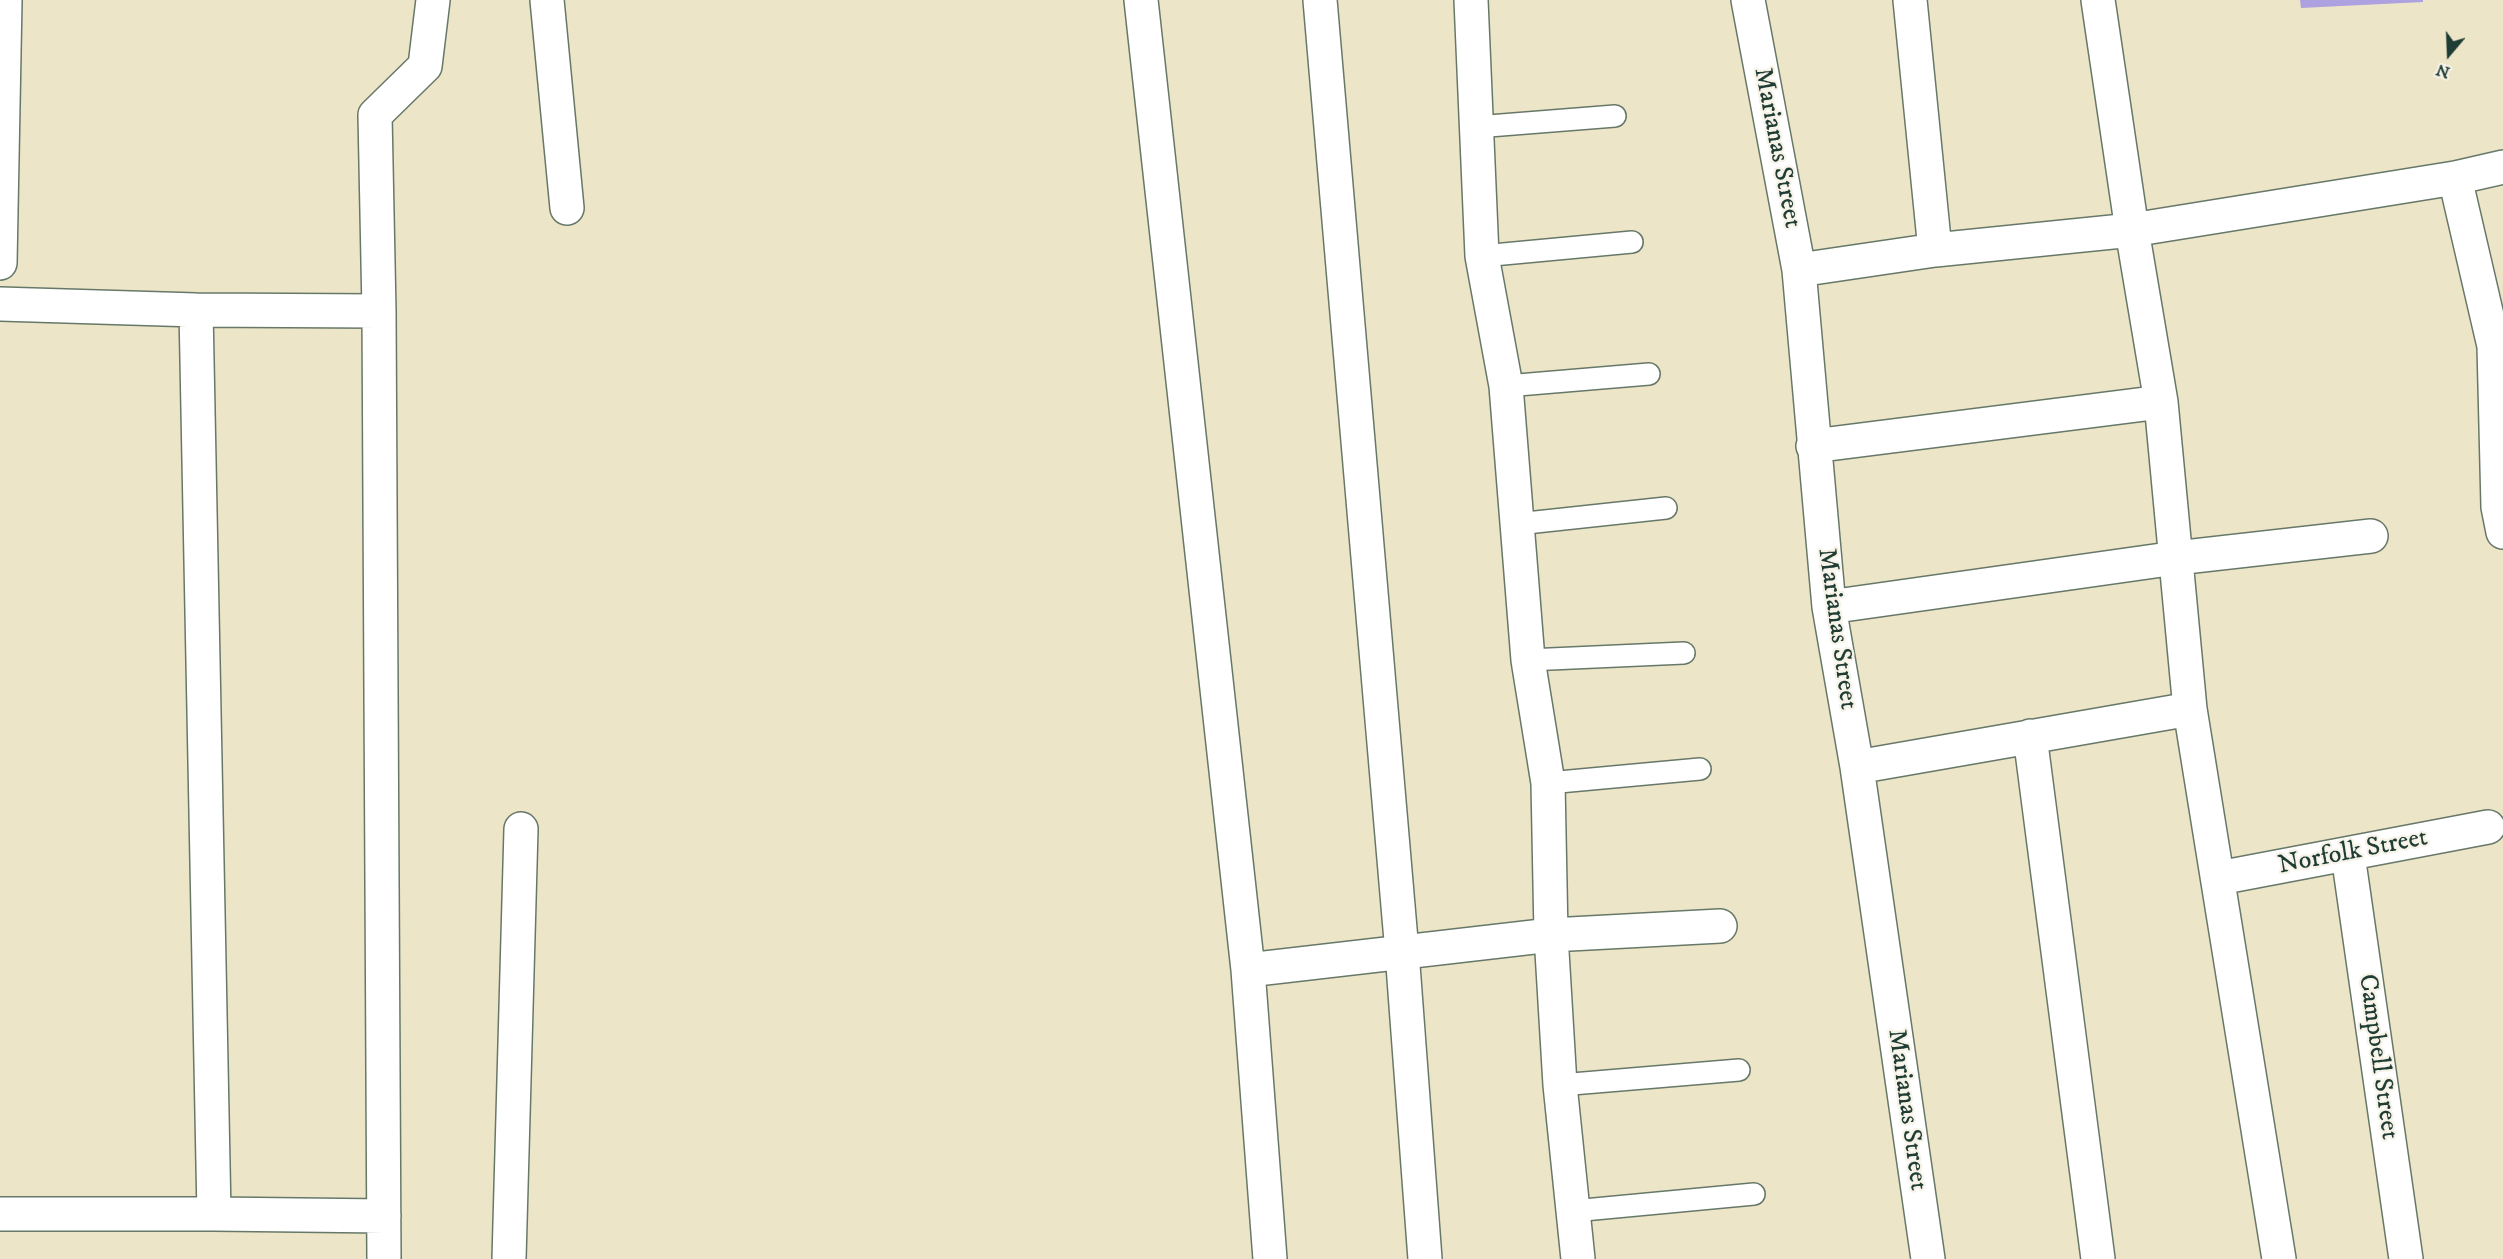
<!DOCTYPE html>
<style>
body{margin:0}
#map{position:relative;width:2503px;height:1259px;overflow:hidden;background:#ede5c8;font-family:"IM FELL DW Pica",serif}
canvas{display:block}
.north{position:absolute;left:2419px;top:24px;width:60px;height:60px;-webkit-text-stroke:4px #f7f3e8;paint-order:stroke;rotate:199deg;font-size:16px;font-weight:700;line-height:24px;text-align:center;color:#1f3d34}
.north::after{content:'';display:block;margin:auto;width:21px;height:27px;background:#1f3d34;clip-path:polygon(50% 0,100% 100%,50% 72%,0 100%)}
</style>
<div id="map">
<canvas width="2503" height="1259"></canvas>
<div class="north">N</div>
</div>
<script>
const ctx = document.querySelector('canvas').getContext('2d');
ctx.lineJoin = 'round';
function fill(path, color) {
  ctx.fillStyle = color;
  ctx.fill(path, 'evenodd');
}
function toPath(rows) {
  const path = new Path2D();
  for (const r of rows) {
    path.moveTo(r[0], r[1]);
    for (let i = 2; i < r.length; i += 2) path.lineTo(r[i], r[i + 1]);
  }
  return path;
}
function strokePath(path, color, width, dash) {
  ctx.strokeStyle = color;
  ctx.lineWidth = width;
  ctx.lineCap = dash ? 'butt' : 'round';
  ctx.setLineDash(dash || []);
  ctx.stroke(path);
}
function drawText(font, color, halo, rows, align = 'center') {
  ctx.font = font + ' "IM FELL DW Pica",serif';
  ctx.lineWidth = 4.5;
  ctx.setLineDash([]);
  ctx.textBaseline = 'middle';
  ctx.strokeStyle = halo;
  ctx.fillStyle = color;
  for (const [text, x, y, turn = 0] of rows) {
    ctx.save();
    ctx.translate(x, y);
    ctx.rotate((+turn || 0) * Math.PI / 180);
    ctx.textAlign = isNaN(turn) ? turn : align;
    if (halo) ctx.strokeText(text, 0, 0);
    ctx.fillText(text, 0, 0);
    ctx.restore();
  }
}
fill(toPath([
 [2300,0,2423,0,2423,2,2301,8]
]), '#aea1df');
const lane = toPath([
 [1476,127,1615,116],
 [1482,256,1632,242],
 [1506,386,1649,374],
 [1517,524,1666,508],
 [1528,660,1684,653],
 [1548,783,1700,769],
 [1560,1085,1739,1070],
 [1573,1211,1754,1194]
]);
const street = toPath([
 [547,0,567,208],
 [1141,0,1248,970,1270,1259],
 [1320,0,1402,952,1425,1259],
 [1471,0,1482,256,1506,386,1528,660,1548,783,1551,935,1560,1085,1578,1259],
 [1748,0,1799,270,1829,607,1857,767,1928,1259],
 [1910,0,1935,250],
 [2098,0,2132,230,2161,402,2190,709,2279,1259],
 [2455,178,2494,346,2498,507,2503,532],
 [1799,270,1935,250,2132,230,2455,178,2503,167],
 [0,304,196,310,379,311],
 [196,310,214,1214,384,1216],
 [1813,446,2161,402],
 [1829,607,2176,558,2371,536],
 [2030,736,2098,1259],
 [1857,767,2190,709],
 [2348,855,2406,1259],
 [2219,878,2488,827],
 [1248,970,1551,935,1720,926],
 [0,1214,214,1214],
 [384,1259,379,311,375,115,425,66,433,0],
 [509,1259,521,829]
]);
const secondary = toPath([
 [0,263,5,0]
]);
strokePath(lane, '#677868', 24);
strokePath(street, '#677868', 36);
strokePath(secondary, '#677868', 36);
strokePath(lane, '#fff', 21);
strokePath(street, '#fff', 33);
strokePath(secondary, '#fff', 33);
drawText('26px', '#1f3d34', '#f7f3e8', [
 ["Marianas Street",1776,148,79],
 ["Marianas Street",1836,629,82],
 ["Norfolk Street",2353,853,-11],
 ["Campbell Street",2377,1057,82],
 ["Marianas Street",1906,1110,82]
]);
</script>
